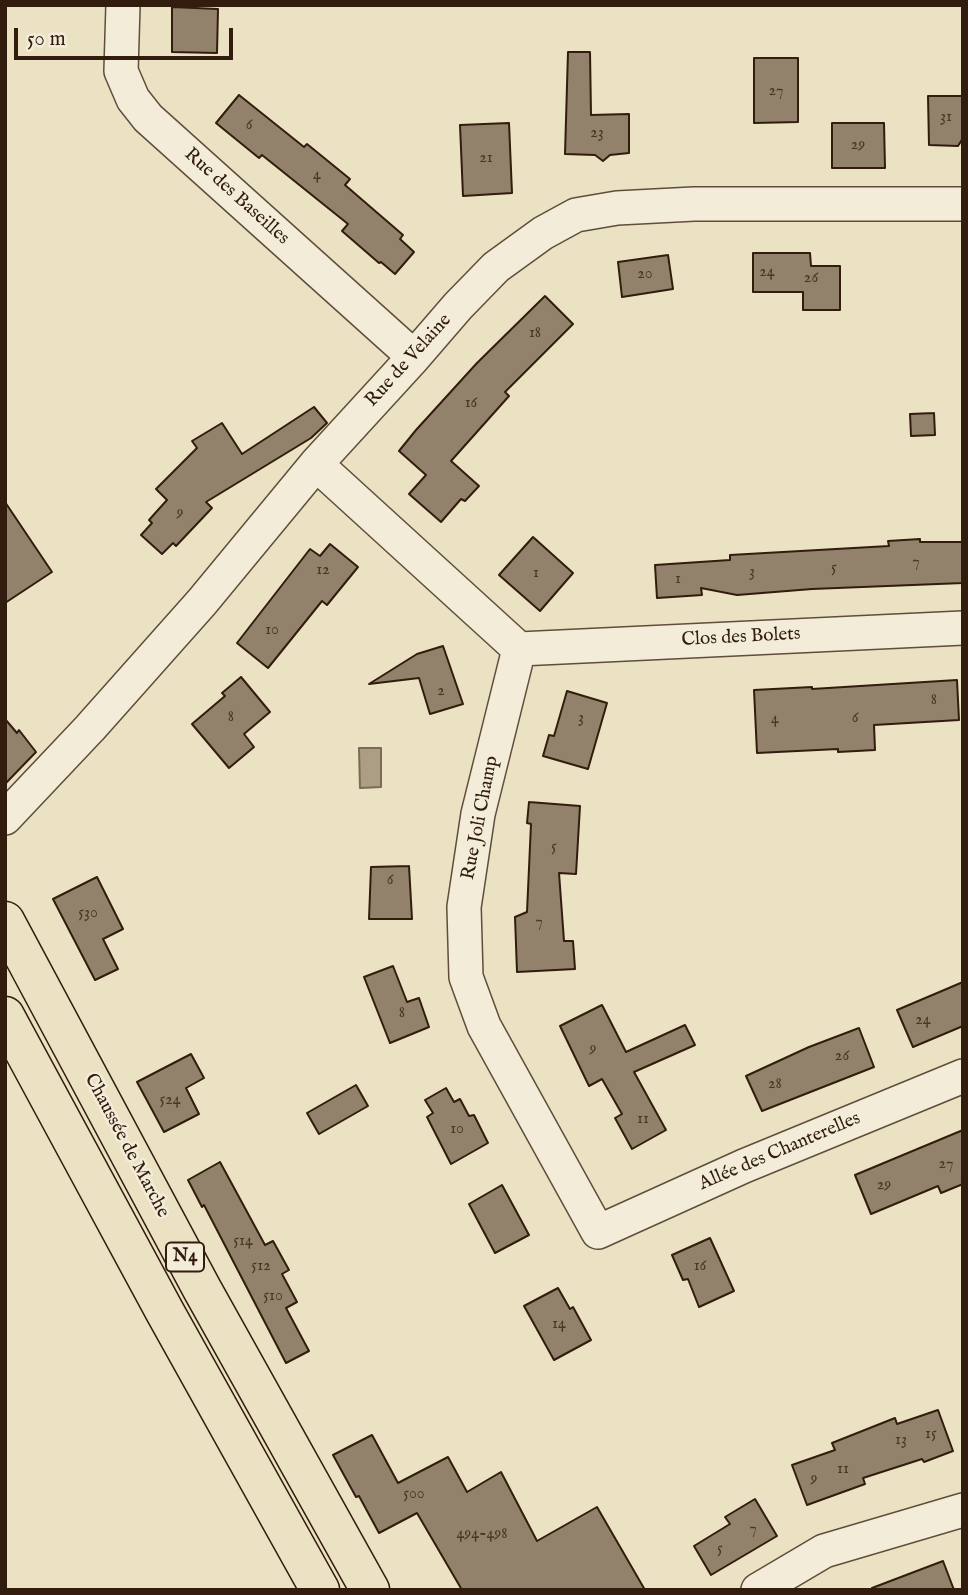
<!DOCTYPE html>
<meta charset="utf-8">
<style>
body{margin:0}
#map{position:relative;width:968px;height:1595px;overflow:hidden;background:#ebe1c3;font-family:"IM FELL English",serif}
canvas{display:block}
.frame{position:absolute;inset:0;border:7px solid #321c0d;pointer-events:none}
.scale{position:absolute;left:14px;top:28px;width:219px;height:32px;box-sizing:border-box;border:4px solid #321c0d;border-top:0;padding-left:9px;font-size:21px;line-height:24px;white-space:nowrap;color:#321c0d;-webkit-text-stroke:5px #f2ecd8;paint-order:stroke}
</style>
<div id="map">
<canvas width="968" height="1595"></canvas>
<div class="frame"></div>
<div class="scale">50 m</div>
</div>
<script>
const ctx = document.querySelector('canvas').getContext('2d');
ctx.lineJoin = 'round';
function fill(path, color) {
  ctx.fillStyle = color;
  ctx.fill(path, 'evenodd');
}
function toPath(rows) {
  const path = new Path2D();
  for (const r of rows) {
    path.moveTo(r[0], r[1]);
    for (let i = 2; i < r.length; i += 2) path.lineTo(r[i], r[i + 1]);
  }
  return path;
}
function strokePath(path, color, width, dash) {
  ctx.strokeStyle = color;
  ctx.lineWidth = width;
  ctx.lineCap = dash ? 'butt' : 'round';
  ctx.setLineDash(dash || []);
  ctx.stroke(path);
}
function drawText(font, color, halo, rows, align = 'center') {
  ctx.font = font + ' "IM FELL English",serif';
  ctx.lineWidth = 5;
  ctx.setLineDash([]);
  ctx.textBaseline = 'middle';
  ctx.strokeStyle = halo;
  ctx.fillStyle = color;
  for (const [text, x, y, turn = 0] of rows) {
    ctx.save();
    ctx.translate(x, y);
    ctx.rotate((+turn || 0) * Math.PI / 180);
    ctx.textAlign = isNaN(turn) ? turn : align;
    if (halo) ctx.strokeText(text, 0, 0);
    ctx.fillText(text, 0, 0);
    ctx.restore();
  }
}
const water = toPath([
 [359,748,381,748,381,787,360,788,359,748]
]);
fill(water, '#ac9e85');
strokePath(water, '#7b6a55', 2);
const building = toPath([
 [172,7,218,9,217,53,172,52,172,7],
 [568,52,590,52,591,115,629,114,629,153,610,155,603,161,595,155,565,154,568,52],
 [754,58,798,58,798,122,754,123,754,58],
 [239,95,304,147,307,144,350,179,345,185,403,235,400,239,414,252,395,274,381,262,379,263,342,231,348,224,262,155,259,158,216,123,239,95],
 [928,96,963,96,963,138,958,146,929,145,928,96],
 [509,123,512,193,463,196,460,125,509,123],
 [832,123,884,123,885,168,832,168,832,123],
 [753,253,810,253,811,266,840,266,840,310,803,310,803,292,753,292,753,253],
 [668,255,673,289,622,297,618,262,668,255],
 [545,296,573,324,505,392,509,396,451,461,479,486,465,501,461,499,441,522,409,494,426,475,399,451,416,430,477,363,545,296],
 [314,407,327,423,311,438,206,502,212,508,176,546,173,543,162,554,141,535,152,523,149,520,167,500,156,489,197,448,192,441,222,423,242,454,314,407],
 [934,413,935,435,911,436,910,414,934,413],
 [5,502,52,572,5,603,5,502],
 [533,537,573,573,540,611,499,575,533,537],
 [920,539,920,542,963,542,963,583,812,589,737,595,701,588,702,595,657,598,655,565,730,560,730,555,889,546,888,541,920,539],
 [330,544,358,567,327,605,322,601,268,668,237,643,310,549,320,556,330,544],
 [443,646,463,704,430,714,419,678,369,684,417,654,443,646],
 [241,677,270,712,244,734,254,747,229,768,192,724,225,696,222,693,241,677],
 [957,680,959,720,874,725,875,750,838,752,838,749,757,753,754,690,812,687,812,689,957,680],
 [567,691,607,703,588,769,543,756,549,735,554,736,567,691],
 [5,719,17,733,19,730,36,752,5,784,5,719],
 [529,802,580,806,576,874,559,873,564,941,573,941,575,969,517,972,515,917,527,912,531,824,527,823,529,802],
 [409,866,412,919,369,919,371,867,409,866],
 [97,877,123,929,103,939,118,969,95,980,53,899,97,877],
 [393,966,407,1002,419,998,429,1027,390,1043,364,977,393,966],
 [963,982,963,1026,913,1047,897,1010,963,982],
 [602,1005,626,1052,685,1025,695,1045,634,1072,666,1130,632,1149,615,1118,622,1114,602,1079,589,1086,560,1026,602,1005],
 [859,1028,874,1067,762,1111,746,1076,809,1047,859,1028],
 [191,1054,204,1078,186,1088,199,1114,164,1132,137,1082,191,1054],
 [356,1085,368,1106,319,1134,307,1113,356,1085],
 [446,1088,454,1102,460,1099,469,1116,474,1115,488,1143,451,1164,427,1117,433,1113,425,1100,446,1088],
 [963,1130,963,1184,941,1193,938,1186,871,1214,855,1175,963,1130],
 [220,1162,265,1245,273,1241,289,1270,282,1274,297,1302,286,1308,309,1351,286,1363,204,1205,202,1207,188,1180,220,1162],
 [502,1185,529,1235,495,1253,469,1204,502,1185],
 [710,1238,734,1291,699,1307,688,1279,683,1280,672,1255,710,1238],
 [558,1288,570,1309,573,1307,591,1340,554,1360,524,1306,558,1288],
 [938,1410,953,1451,924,1462,922,1459,863,1478,865,1484,807,1505,792,1465,835,1450,832,1443,895,1418,897,1424,938,1410],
 [372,1435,398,1483,448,1457,467,1492,501,1472,537,1541,597,1507,645,1590,462,1590,417,1513,379,1533,359,1496,356,1497,333,1455,372,1435],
 [755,1499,777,1536,711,1575,694,1546,730,1524,725,1517,755,1499],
 [943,1561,954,1590,872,1590,872,1588,943,1561]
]);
fill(building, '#92826c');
strokePath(building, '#321c0d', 2);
const street = toPath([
 [123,5,121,71,133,99,148,118,414,357],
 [316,464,519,649],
 [519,649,478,814,464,907,466,977,484,1026,598,1232,744,1166,963,1076],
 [519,649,963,628],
 [5,818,90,728,202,602,316,464,414,357,458,306,496,267,543,233,576,215,617,208,694,204,963,204],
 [758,1590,824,1551,963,1510]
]);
const primary = toPath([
 [5,921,202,1289,370,1590],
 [5,1016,165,1312,320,1590]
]);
strokePath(street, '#604d3a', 36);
strokePath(primary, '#321c0d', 41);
strokePath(street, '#f2ecd8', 33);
strokePath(primary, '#ebe1c3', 38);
drawText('16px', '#4a3625', null, [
 ["27",776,92],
 ["31",946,118],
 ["6",249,126],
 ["23",597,134],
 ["29",858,146],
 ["21",486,159],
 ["4",317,176],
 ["24",767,273],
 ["20",645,275],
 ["26",811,279],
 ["18",535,334],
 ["16",471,404],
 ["9",180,514],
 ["7",916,563],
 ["5",834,569],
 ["12",323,571],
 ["3",752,573],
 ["1",536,574],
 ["1",678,580],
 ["10",272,631],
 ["2",441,692],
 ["8",934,701],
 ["8",231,718],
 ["3",581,719],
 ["6",855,719],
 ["4",775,720],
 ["5",554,848],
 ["6",390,881],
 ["530",88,914],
 ["7",539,923],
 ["8",402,1014],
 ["24",923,1021],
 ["9",593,1050],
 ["26",842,1057],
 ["28",775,1085],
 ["524",170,1101],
 ["11",643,1120],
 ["10",457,1130],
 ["27",946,1165],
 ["29",884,1186],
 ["514",243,1242],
 ["512",261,1267],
 ["16",700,1267],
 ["510",273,1297],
 ["14",559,1325],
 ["15",931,1435],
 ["13",901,1441],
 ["11",843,1470],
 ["9",814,1480],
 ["500",414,1495],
 ["7",753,1530],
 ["494-498",482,1535],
 ["5",720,1550]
]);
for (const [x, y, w] of [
 [185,1257,38]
]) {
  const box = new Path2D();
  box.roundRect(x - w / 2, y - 14.5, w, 29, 5);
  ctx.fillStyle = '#f2ecd8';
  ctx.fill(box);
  strokePath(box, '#321c0d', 2);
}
drawText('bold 18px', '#321c0d', null, [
 ["N4",185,1257]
]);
drawText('19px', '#321c0d', '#f2ecd8', [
 ["Rue des Baseilles",236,197,42],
 ["Rue de Velaine",409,361,-48],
 ["Clos des Bolets",741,638,-3],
 ["Rue Joli Champ",481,818,-79],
 ["Chaussée de Marche",126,1146,62],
 ["Allée des Chanterelles",780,1152,-23]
]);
</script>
